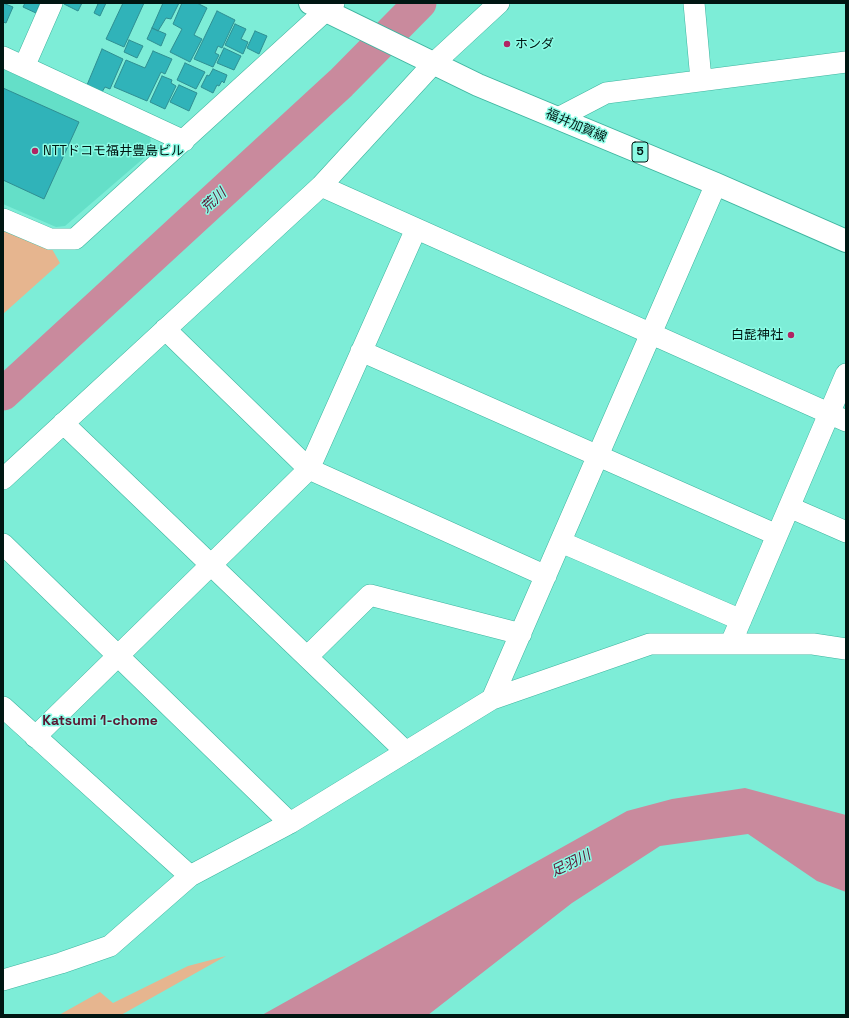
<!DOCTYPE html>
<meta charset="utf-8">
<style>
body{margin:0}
#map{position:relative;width:849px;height:1018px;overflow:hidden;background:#7dedd7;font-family:"Space Grotesk",sans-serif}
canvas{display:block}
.frame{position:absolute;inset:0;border:4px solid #001612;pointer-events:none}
</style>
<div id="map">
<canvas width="849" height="1018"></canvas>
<div class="frame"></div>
</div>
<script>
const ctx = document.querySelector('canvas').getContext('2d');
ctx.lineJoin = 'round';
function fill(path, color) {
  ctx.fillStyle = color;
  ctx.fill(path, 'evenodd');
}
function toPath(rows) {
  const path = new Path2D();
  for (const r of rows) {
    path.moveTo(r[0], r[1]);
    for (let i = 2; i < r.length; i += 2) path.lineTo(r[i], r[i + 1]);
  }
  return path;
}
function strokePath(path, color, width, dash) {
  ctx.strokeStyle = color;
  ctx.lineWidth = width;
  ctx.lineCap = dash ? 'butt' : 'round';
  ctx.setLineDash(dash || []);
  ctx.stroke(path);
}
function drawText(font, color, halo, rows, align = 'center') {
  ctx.font = font + ' "Space Grotesk","Noto Sans JP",sans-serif';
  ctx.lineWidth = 3;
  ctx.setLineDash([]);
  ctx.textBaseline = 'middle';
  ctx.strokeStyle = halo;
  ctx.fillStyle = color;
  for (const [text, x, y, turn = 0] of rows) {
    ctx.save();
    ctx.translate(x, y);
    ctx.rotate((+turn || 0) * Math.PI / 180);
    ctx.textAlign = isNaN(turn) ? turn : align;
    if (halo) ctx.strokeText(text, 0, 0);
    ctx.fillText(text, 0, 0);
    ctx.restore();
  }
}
fill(toPath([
 [3,69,150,135,152,151,65,226,56,227,3,204]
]), '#64dfc8');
fill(toPath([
 [3,227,52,249,60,263,3,314],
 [226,956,121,1015,59,1015,100,992,113,1003,188,966]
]), '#e6b58f');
fill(toPath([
 [745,788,846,815,846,892,817,881,748,834,660,846,572,903,428,1015,262,1015,627,811,672,799]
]), '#c98a9d');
strokePath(toPath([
 [3,394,341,83,420,3]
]), '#c98a9d', 33);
const building = toPath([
 [3,3,13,7,6,23,3,22,3,3],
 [25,3,40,3,36,13,23,7,25,3],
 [64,3,82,3,78,11,64,4,64,3],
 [95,3,106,3,100,16,94,13,98,4,95,3],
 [123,3,144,3,124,47,106,39,123,3],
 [163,3,179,3,171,19,166,18,158,31,152,28,163,3],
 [182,3,197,3,207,8,194,35,202,39,190,62,170,52,182,29,173,24,182,3],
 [217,11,235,20,222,48,218,46,215,53,219,55,213,67,194,59,217,11],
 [235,24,246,29,241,39,248,42,243,54,225,45,235,24],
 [152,28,166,34,161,46,147,39,152,28],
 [255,31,267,36,259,54,247,48,255,31],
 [129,40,143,46,137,58,124,52,129,40],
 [224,48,241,56,234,70,217,63,224,48],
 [102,49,123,59,110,89,105,87,102,92,87,85,102,49],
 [153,51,172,59,165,74,161,72,147,101,114,87,126,60,145,68,153,51],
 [185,63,205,72,196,89,177,80,185,63],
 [213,69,227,75,224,83,222,81,219,86,217,85,213,93,201,87,207,75,209,76,213,69],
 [162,76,172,80,171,83,176,86,165,109,150,102,162,76],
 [179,85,197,93,189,111,170,102,179,85],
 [3,88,79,122,44,199,3,180,3,88]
]);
fill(building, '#30b3b9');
strokePath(building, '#2f8e92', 1);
const minor = toPath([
 [694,3,701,80],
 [3,57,184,141],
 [24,67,52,3],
 [558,118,606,93,846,62],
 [321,186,846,421],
 [3,219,50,239,75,239,334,3],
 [165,329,309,469,546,576],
 [361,351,777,535],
 [63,423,406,752],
 [3,479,321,186,433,64,499,3],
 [789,507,846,532],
 [561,542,741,620],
 [3,544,290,823],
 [731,643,846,374],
 [307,657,370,595,521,634],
 [492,699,716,184],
 [3,707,190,876,290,823,492,699,650,644,813,644,846,649],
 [35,737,309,469,416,229],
 [3,980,61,963,110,946,190,876]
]);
const major = toPath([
 [310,3,478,85,716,184,846,241]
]);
strokePath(minor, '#3eb49f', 22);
strokePath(major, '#3eb49f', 24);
strokePath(minor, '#fff', 21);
strokePath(major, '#fff', 22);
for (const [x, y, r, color] of [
 [507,44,4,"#b02563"],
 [35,151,4,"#b02563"],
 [791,335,4,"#b02563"]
]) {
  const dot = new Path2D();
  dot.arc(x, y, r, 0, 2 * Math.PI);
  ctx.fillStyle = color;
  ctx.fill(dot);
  strokePath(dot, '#8bfbe5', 1.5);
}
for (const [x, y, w] of [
 [640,152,16]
]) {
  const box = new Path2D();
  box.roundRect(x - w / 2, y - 10, w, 20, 3);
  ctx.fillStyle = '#8bfbe5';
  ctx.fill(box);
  strokePath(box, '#001612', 1);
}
drawText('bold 12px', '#001612', null, [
 ["5",640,152]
]);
drawText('13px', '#001612', '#8bfbe5', [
 ["ホンダ",515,44],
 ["NTTドコモ福井豊島ビル",43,151],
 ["白髭神社",783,335,"right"]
], 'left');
drawText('13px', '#001612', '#8bfbe5', [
 ["福井加賀線",576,126,23]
]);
drawText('italic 14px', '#5e1233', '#8bfbe5', [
 ["荒川",214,201,-43],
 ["足羽川",571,864,-26]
]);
drawText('bold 14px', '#591732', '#8bfbe5', [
 ["Katsumi 1-chome",100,721]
]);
</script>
